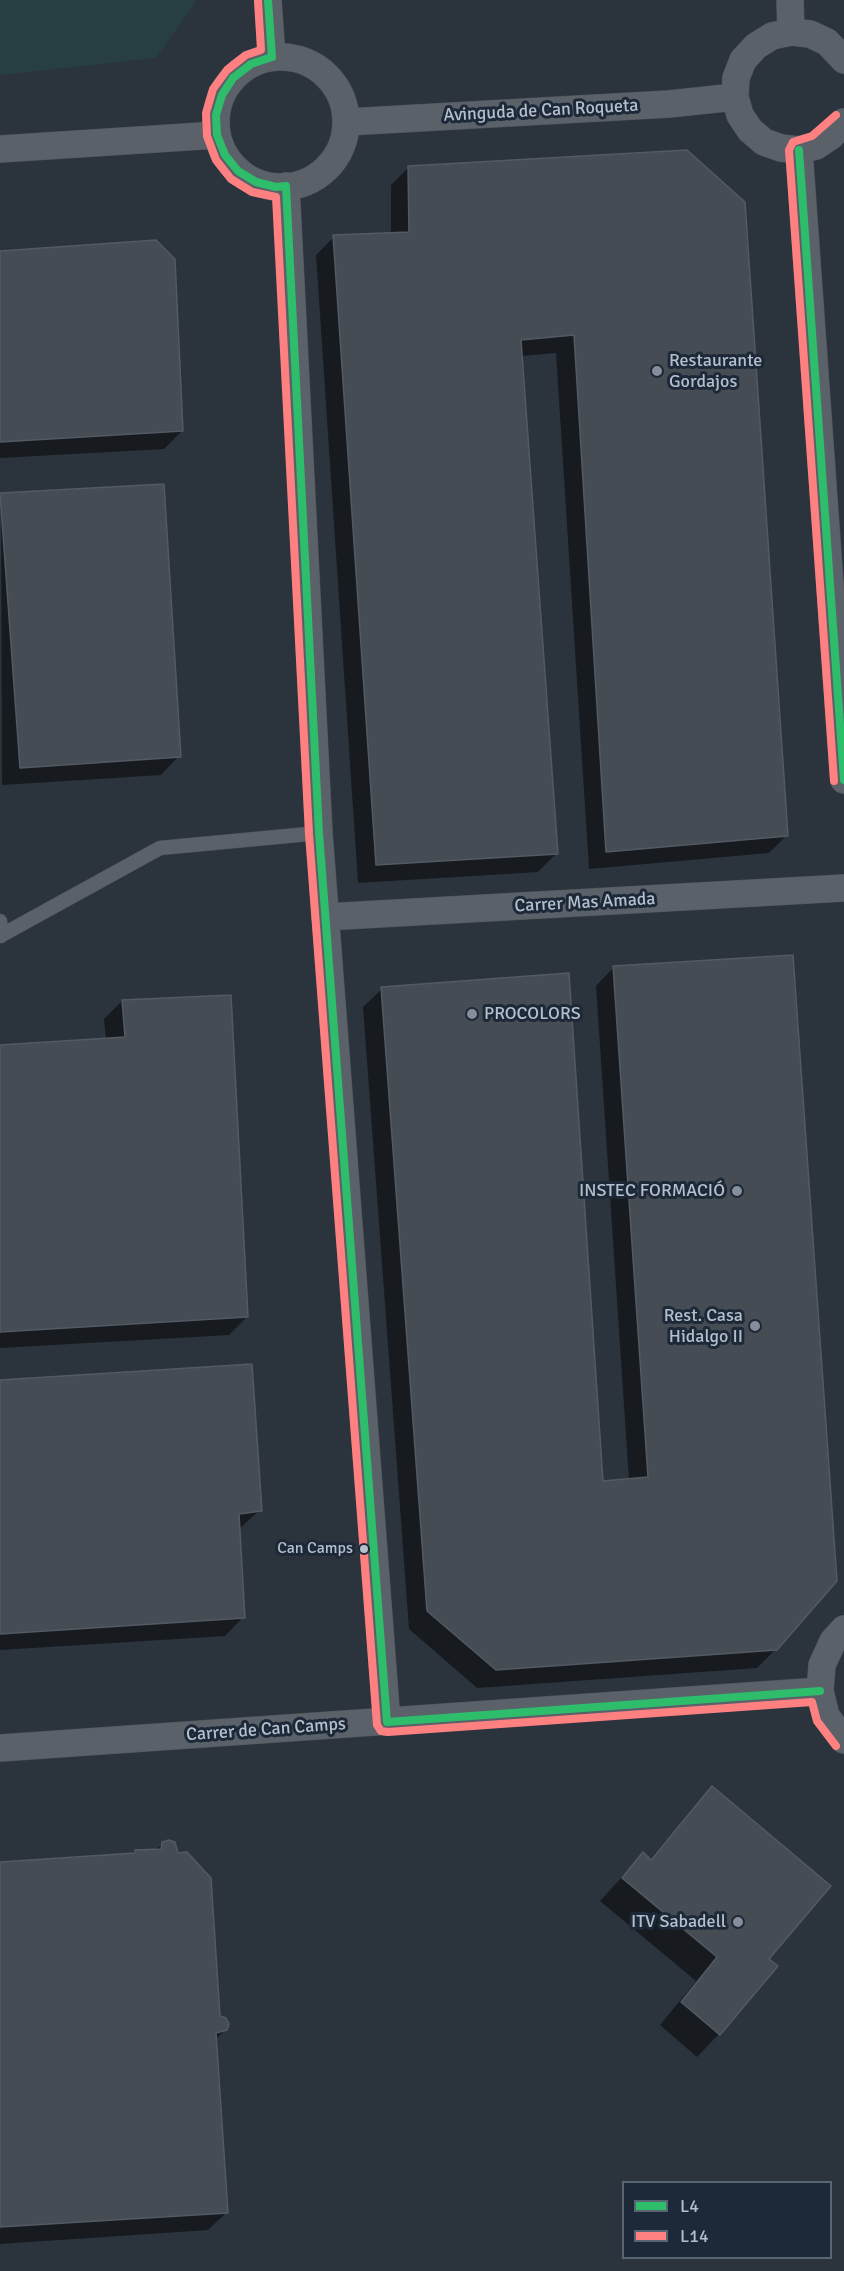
<!DOCTYPE html>
<meta charset="utf-8">
<style>
body{margin:0}
#map{position:relative;width:844px;height:2271px;overflow:hidden;background:#2b333c;font-family:Signika,sans-serif}
canvas{display:block}
.legend{position:absolute;left:622px;top:2181px;width:210px;height:78px;box-sizing:border-box;background:#1d2938;border:2px solid #5a6573;margin:0;padding:8px 10px;list-style:none;font-size:18px;color:#b5bfcc}
.legend li{display:flex;align-items:center;gap:12px;height:30px}
.legend b{width:30px;border:2px solid #5a6573}
</style>
<div id="map">
<canvas width="844" height="2271"></canvas>
<ul class="legend">
<li><b style="height:8px;background:#2dbd6b"></b>L4</li>
<li><b style="height:8px;background:#ff8080"></b>L14</li>
</ul>
</div>
<script>
const ctx = document.querySelector('canvas').getContext('2d');
ctx.lineJoin = 'round';
function fill(path, color) {
  ctx.fillStyle = color;
  ctx.fill(path, 'evenodd');
}
function toPath(rows) {
  const path = new Path2D();
  for (const r of rows) {
    if (r.length === 3) {
      path.moveTo(r[0] + r[2], r[1]);
      path.arc(r[0], r[1], r[2], 0, 2 * Math.PI);
      continue;
    }
    path.moveTo(r[0], r[1]);
    for (let i = 2; i < r.length; i += 2) path.lineTo(r[i], r[i + 1]);
  }
  return path;
}
function strokePath(path, color, width, dash) {
  ctx.strokeStyle = color;
  ctx.lineWidth = width;
  ctx.lineCap = dash ? 'butt' : 'round';
  ctx.setLineDash(dash || []);
  ctx.stroke(path);
}
function drawText(font, color, halo, rows, align = 'center') {
  ctx.font = font + ' Signika,sans-serif';
  ctx.lineWidth = 6;
  ctx.setLineDash([]);
  ctx.textBaseline = 'middle';
  ctx.strokeStyle = halo;
  ctx.fillStyle = color;
  for (const [text, x, y, turn = 0] of rows) {
    ctx.save();
    ctx.translate(x, y);
    ctx.rotate((+turn || 0) * Math.PI / 180);
    ctx.textAlign = isNaN(turn) ? turn : align;
    if (halo) ctx.strokeText(text, 0, 0);
    ctx.fillText(text, 0, 0);
    ctx.restore();
  }
}
fill(toPath([
 [0,0,197,0,156,58,0,75]
]), '#273f43');
fill(toPath([
 [686,151,787,835,769,853,589,869,556,353,521,356,557,853,538,872,358,883,316,255,334,237,391,234,391,185,409,167],
 [0,253,182,431,164,449,0,458],
 [1,495,179,756,161,775,2,785],
 [614,967,776,1649,757,1668,477,1688,409,1629,363,1007,382,989,601,1483,629,1480,596,986],
 [122,1001,247,1317,229,1335,0,1348,0,1047,106,1040,104,1019],
 [0,1382,260,1510,239,1529,243,1617,225,1636,0,1650],
 [712,1788,767,1959,719,2034,697,2057,660,2025,696,1981,600,1901,643,1854,649,1860],
 [163,1843,219,2017,226,2029,215,2040,227,2212,208,2230,0,2244,0,1864,131,1855,135,1851,156,1850]
]), '#0007');
const building = toPath([
 [687,150,745,202,788,836,606,852,574,335,521,340,558,854,376,865,333,235,409,232,408,166,687,150],
 [156,240,175,259,183,431,0,442,0,251,156,240],
 [164,484,181,757,20,768,0,493,164,484],
 [793,955,837,1581,777,1650,496,1670,427,1611,381,987,569,973,603,1481,648,1477,613,966,793,955],
 [231,995,248,1317,0,1332,0,1045,125,1037,122,1000,231,995],
 [252,1364,262,1511,239,1514,245,1618,0,1634,0,1380,252,1364],
 [712,1786,831,1886,769,1959,778,1966,720,2035,681,2002,717,1957,622,1878,643,1852,651,1860,712,1786],
 [169,1840,175,1842,178,1853,187,1852,211,1878,220,2016,226,2018,229,2024,227,2030,216,2033,228,2213,0,2227,0,1862,135,1853,135,1850,161,1849,162,1842,169,1840]
]);
fill(building, '#454c54');
strokePath(building, '#535a63', 1.5);
const service = toPath([
 [0,921,1,936],
 [0,936,160,848,319,833]
]);
const minor = toPath([
 [268,0,272,57],
 [790,0,791,32],
 [281,122,65],
 [844,60,827,42,810,34,791,32,772,36,756,46,743,60,736,78,735,97,740,115,750,130,764,142,781,148,799,150,816,146,831,136,844,122],
 [347,122,669,104,735,97],
 [0,149,217,135],
 [799,150,844,780],
 [286,186,319,833,387,1722],
 [325,917,844,888],
 [844,1629,833,1641,822,1665,820,1691,826,1716,844,1740],
 [0,1748,820,1691]
]);
strokePath(service, '#494f56', 15);
strokePath(minor, '#494f56', 28);
strokePath(service, '#5b6169', 14);
strokePath(minor, '#5b6169', 27);
strokePath(toPath([
 [268,0,272,57],
 [272,57,251,64,233,78,222,95,216,115,217,135,225,155,238,171,256,182,276,187,286,186],
 [799,150,844,780],
 [286,186,319,833,387,1722],
 [387,1722,820,1691]
]), '#2dbd6b', 8);
strokePath(toPath([
 [258,1,261,50,246,55,227,70,213,89,206,113,207,136,216,160,231,179,252,192,276,197,309,834,377,1725,381,1731,388,1732,812,1702,817,1721,836,1746],
 [834,781,789,150,793,142,812,136,836,115]
]), '#ff8080', 8);
for (const [x, y, r, color] of [
 [657,371,6,"#858e9a"],
 [472,1014,6,"#858e9a"],
 [737,1191,6,"#858e9a"],
 [755,1326,6,"#858e9a"],
 [364,1549,5,"#b5bfcc"],
 [738,1922,6,"#858e9a"]
]) {
  const dot = new Path2D();
  dot.arc(x, y, r, 0, 2 * Math.PI);
  ctx.fillStyle = color;
  ctx.fill(dot);
  strokePath(dot, '#1d2938', 2);
}
drawText('16px', '#b5bfcc', '#1d2938', [
 ["Can Camps",353,1549]
], 'right');
drawText('18px', '#b5bfcc', '#1d2938', [
 ["Avinguda de Can Roqueta",541,111,-3],
 ["Carrer Mas Amada",585,903,-3],
 ["Carrer de Can Camps",266,1730,-4]
]);
drawText('18px', '#b5bfcc', '#1d2938', [
 ["Restaurante",669,361,"left"],
 ["Gordajos",669,382,"left"],
 ["PROCOLORS",484,1014,"left"],
 ["INSTEC FORMACIÓ",725,1191],
 ["Rest. Casa",743,1316],
 ["Hidalgo II",743,1337],
 ["ITV Sabadell",726,1922]
], 'right');
</script>
